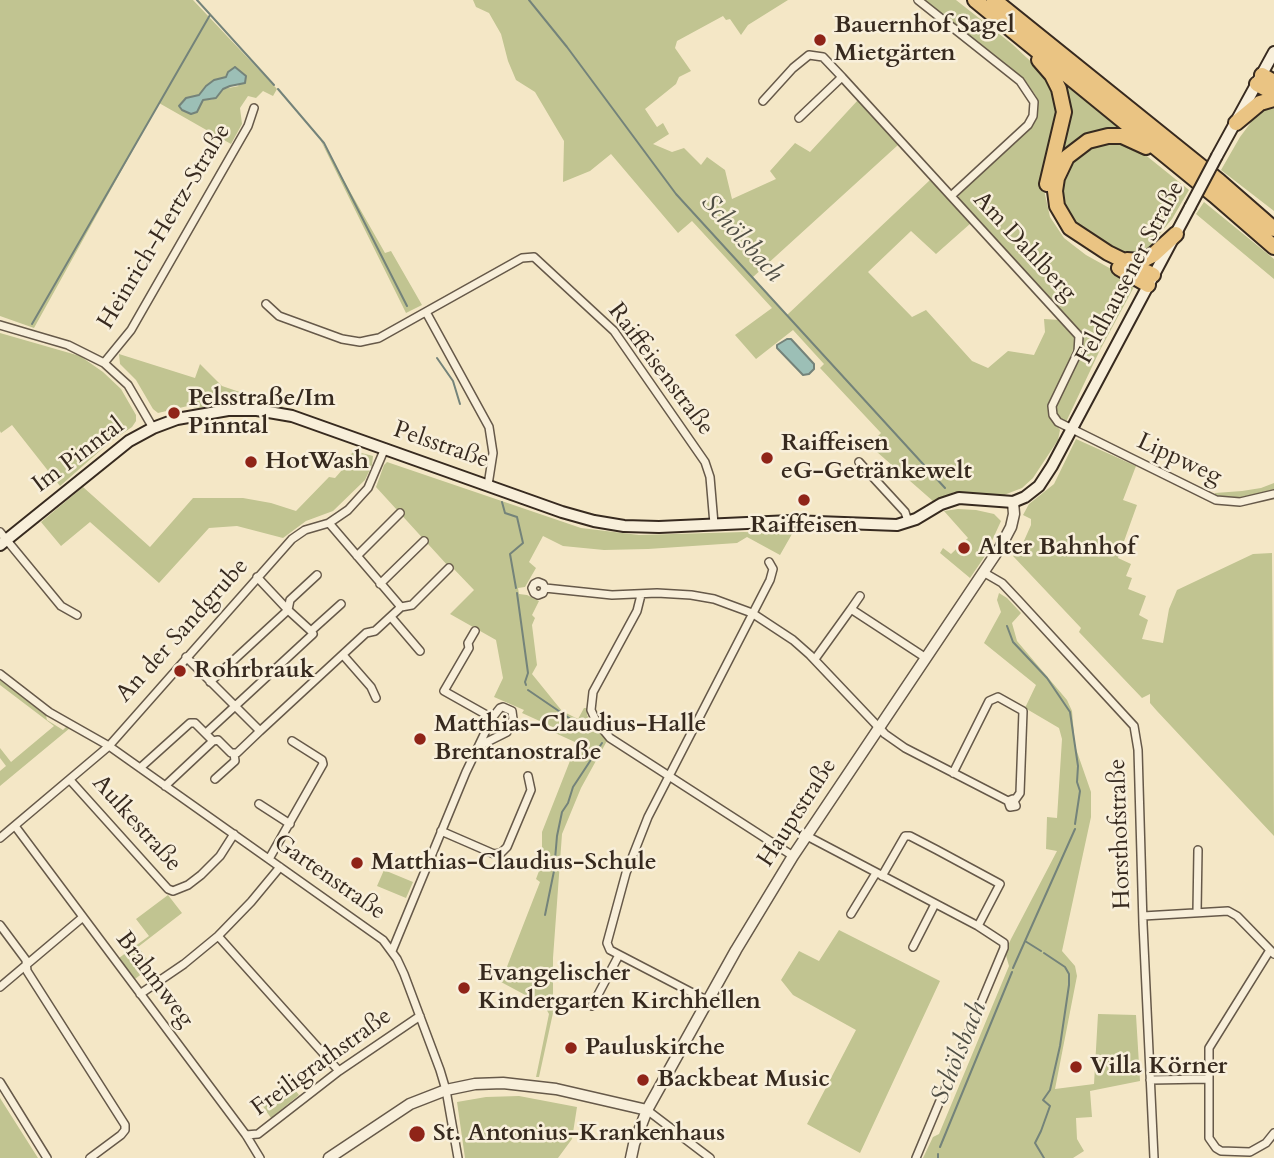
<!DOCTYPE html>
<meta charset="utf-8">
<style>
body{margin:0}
canvas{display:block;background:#f4e7c6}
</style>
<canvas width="1274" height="1158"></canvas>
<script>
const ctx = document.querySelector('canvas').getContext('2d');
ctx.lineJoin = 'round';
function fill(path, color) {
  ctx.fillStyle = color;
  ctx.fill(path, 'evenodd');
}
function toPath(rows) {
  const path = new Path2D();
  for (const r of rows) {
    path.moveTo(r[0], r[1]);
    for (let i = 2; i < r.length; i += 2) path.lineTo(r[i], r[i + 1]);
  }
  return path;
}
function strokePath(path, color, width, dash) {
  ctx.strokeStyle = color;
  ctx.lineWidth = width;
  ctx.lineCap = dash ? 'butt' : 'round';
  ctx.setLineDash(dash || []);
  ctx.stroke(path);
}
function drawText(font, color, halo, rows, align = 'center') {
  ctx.font = font + ' Cardo,serif';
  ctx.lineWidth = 5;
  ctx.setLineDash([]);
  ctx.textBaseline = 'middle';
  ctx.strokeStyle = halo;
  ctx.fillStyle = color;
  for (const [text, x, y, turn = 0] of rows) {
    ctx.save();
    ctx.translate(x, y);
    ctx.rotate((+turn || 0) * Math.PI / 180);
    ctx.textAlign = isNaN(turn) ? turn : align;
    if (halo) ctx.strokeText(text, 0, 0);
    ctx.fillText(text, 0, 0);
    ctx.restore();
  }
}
fill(toPath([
 [0,0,193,0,277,89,273,96,263,91,256,98,248,96,240,108,242,124,231,144,159,103,34,328,0,316],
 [226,77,239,86,223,89,216,98,210,100,202,100,198,109,186,98,199,95,214,80],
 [473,0,788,0,748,25,741,35,730,19,726,20,723,16,677,41,675,48,691,71,679,77,676,84,645,109,657,127,663,123,669,134,653,144,672,152,684,148,701,165,707,157,725,170,732,199,776,179,770,171,795,143,810,152,858,100,898,145,753,277,787,315,930,180,971,223,936,254,911,231,868,272,912,317,926,310,972,361,988,368,1008,351,1034,355,1045,332,1044,319,1060,320,1074,334,1077,348,1048,405,1051,417,1060,430,1058,440,1033,478,1022,488,1004,495,954,492,934,502,869,445,881,433,820,368,824,364,793,330,756,359,735,335,772,308,692,221,678,233,611,154,590,171,563,182,564,141,535,92,516,80,508,61,501,34,489,13,476,7],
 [924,0,956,0,1012,44,1041,71,1059,100,1044,190,1050,217,1064,238,1073,245,1086,255,1131,280,1135,285,1099,352,1066,422,1058,417,1055,410,1057,400,1080,357,1083,343,1081,335,958,198,961,191,1030,128,1036,118,1038,105,1036,96,1027,83],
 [1058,78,1126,133,1110,132,1057,168],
 [1274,101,1274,211,1221,170,1240,137,1255,117],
 [318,135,385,253,391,251,422,305,406,313],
 [1100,140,1133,145,1189,190,1172,219,1143,254,1130,257,1082,234,1060,199,1066,163],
 [1204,202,1274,259,1274,279,1196,214],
 [0,333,80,356,103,372,121,389,136,415,136,421,132,427,110,442,60,486,12,425,1,433,0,431],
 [119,354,195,378,200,364,222,386,284,407,280,408,245,404,194,408,192,405,158,413,153,409,136,380,120,364],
 [1076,439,1136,466,1123,500,1137,505,1118,558,1131,564,1126,576,1132,578,1128,589,1146,596,1139,615,1148,620,1142,639,1163,643,1169,609,1177,590,1253,554,1272,553,1274,836,1157,711,1150,703,1150,694,1142,698,1079,632,1081,628,1013,556,1023,543,1031,525,1031,519,1023,515,1029,504,1054,484],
 [354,451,373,456,372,465,365,480,333,511,306,521,283,538,237,526,209,528,159,583,90,522,61,546,41,522,83,487,150,547,193,498,243,498,271,503,296,511,329,477,335,478,342,470,339,467],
 [387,462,581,528,639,535,744,532,792,534,780,555,747,537,737,543,648,549,604,550,563,546,543,536,529,562,536,568,525,587,518,588,519,594,527,595,539,601,532,615,535,618,532,625,537,665,532,674,562,711,578,719,584,708,587,708,587,715,594,728,608,739,581,788,562,834,553,958,553,1013,539,1077,536,1077,549,1014,544,1005,501,982,540,882,536,879,545,855,542,852,542,832,577,743,553,732,555,728,522,713,524,710,494,697,503,678,496,640,450,614,474,590,451,566,449,567,376,487,384,465],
 [1274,483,1274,491,1245,499,1229,500,1215,497,1215,493,1242,491,1261,488],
 [958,509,976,510,994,514,1001,521,985,556,970,578,940,553,943,548,951,554,968,538,944,511],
 [999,593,1007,598,1021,613,1012,623,1017,641,1067,700,1072,711,1075,746,1091,792,1091,817,1062,951,1075,966,1077,976,1055,1089,1094,1084,1098,1014,1136,1015,1140,1081,1090,1091,1092,1117,1076,1118,1077,1139,1084,1151,1073,1158,923,1158,933,1137,939,1134,1009,966,1005,952,1011,939,1057,851,1046,849,1047,817,1057,818,1062,739,1059,728,1025,708,1036,685,984,643,1001,612,997,600],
 [0,679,46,716,47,720,63,730,67,726,70,728,0,786,0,771,6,766,0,758,0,748,11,762,54,726,0,685],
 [384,870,413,882,406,898,377,886],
 [168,895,182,913,138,947,152,966,135,979,119,958,149,936,136,919],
 [839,930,940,981,860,1153,807,1124,856,1030,793,995,781,980,799,951,819,961],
 [288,1081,299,1095,271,1118,260,1102],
 [519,1096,577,1107,572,1139,558,1158,465,1158,457,1102,486,1097],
 [0,1098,38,1158,0,1158]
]), '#c1c491');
const water = toPath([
 [235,67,246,76,245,83,230,86,223,89,216,98,203,100,197,112,191,114,182,110,179,106,186,98,199,95,206,86,214,80,226,77,228,72,235,67],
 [787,339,791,339,814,364,814,369,809,374,803,375,777,348,777,345,787,339]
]);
fill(water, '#9cbfb6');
strokePath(water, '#74837a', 2);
strokePath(toPath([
 [197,0,274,85],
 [529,0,567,47,676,194,945,488],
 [278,89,324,143,407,306],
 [32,324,210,15],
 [437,358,453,381,460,404],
 [502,502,505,513,517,517,523,543,510,554,516,588],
 [517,593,528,673,525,682,526,685],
 [1007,626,1013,642,1047,678,1070,712,1078,766,1077,782,1080,791,1075,824],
 [528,690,572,720],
 [545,915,554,871,557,836,562,812,568,803,573,787,602,743],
 [1025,941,1041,951],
 [1013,968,1075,829],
 [940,1147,1012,972],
 [938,1158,938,1154],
 [1044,1158,1035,1143,1041,1131,1050,1106,1043,1100,1050,1090,1060,1046,1069,985,1069,974,1065,967,1044,953]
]), '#74837a', 2);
const minor = toPath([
 [918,0,1020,81,1034,102,1033,116,1028,125,951,196],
 [763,101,793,68,809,55,823,57,842,77],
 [799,118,842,77,1079,336,1078,352,1052,406,1053,415,1058,422,1216,500,1240,502,1274,494],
 [266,304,279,316,342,339,360,342,369,340,379,338,522,258,534,257,614,331,705,462,710,477,714,524],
 [426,312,489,427,493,453,488,485],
 [0,325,68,345,104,363,128,385,153,428],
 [104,363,131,330,143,309,248,126,254,108],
 [859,462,905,512,908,521],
 [0,532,61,606,77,615],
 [357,556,400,513],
 [983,572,1002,583,1018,600,1134,726,1138,750,1143,924,1154,1158],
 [317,575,290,600,288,610,311,631,341,604],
 [380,584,424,541],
 [545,588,543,584,538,582,534,584,532,588,534,593,538,595,543,593,545,588,612,595,657,593,691,595,714,599,752,613,793,640,810,655,885,734,905,748,1008,801,1010,807,1016,806,1013,799,1008,801],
 [641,595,637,611,593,692,591,710,596,721,610,738,793,856],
 [401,607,412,605,449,568],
 [851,609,860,596],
 [391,617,420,651],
 [475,631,468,643,469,648,444,691,492,718],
 [343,655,371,687,376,698],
 [186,657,260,731,366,633,375,631,401,607,329,523],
 [815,659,851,609,926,658],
 [0,674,49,712,109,746,383,940,397,959,404,974,440,1070,446,1090,458,1158],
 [210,682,288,610,257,577],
 [206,733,313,634,311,631],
 [213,741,218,740,231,753,237,753,260,731],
 [140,768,190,723,195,723,213,741,165,786],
 [953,773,989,701,998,697,1023,711,1020,793,1015,800],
 [215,779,235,761,234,753],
 [70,780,168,889,173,891,188,885,201,875,220,856,234,834],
 [259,804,290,824],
 [15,826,246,1135,260,1158],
 [441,831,494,854,501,853,507,847,531,790,528,776],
 [807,836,978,926,1004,943,1004,948,916,1158],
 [0,838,109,746,292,539,305,530,329,523,348,510,368,488,385,448],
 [269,859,323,764,322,760,292,741],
 [882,876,905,836,910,836,937,850,1000,884,978,926],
 [1197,912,1198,850],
 [851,914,876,873],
 [1143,916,1228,911,1237,916,1274,954],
 [0,925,26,960,27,971,125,1125,125,1130,121,1135,90,1158],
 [218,936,339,1071],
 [913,947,935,904],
 [1270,950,1209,1048,1209,1138,1216,1148,1221,1151,1250,1152,1266,1143,1274,1133],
 [392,951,466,772,492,718,500,708,503,707,512,711,513,719,507,732,479,746],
 [0,987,83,917],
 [140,994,184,964,218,936,251,902,280,867],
 [708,1001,610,950,607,943,626,873,648,817,770,580,773,569,769,562],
 [592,1006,619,955],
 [1150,1080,1208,1079],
 [0,1082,47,1158],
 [647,1110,710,1158],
 [246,1135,258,1134,339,1071,420,1016]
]);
const tertiary = toPath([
 [329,1158,410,1104,446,1090,475,1084,503,1083,556,1089,647,1110],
 [631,1158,634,1144,647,1110,736,950,793,856,1001,546,1011,527,1014,514,1013,502]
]);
const secondary = toPath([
 [1217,156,1274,52],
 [0,545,129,441,153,428,177,419,228,410,257,410,292,416,562,512,594,521,624,526,659,527,791,521,897,525,916,519,941,504,959,498,1013,502,1025,497,1039,486,1052,466,1190,207]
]);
const motorway = toPath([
 [975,0,1214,195,1274,247],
 [994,0,1219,181,1274,229],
 [1039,60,1052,75,1059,89,1064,112,1047,184],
 [1262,75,1274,82],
 [1257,84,1274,93],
 [1236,123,1260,103,1274,99],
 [1146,147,1122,136,1108,136,1088,141,1067,157,1057,178,1055,191,1057,206,1070,228,1108,253,1153,275],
 [1127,260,1141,261,1153,255,1176,234],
 [1119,268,1148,285]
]);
strokePath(minor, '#665949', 10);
strokePath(tertiary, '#665949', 13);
strokePath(secondary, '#372a1f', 14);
strokePath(motorway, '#372a1f', 18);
strokePath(minor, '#f8efda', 7);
strokePath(tertiary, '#f8efda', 10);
strokePath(secondary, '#f8efda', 10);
strokePath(motorway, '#eac483', 14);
const secondaryBridge = toPath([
 [1190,207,1217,156]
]);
strokePath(secondaryBridge, '#372a1f', 14, []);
strokePath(secondaryBridge, '#f8efda', 10);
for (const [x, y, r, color] of [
 [820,40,7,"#8f2418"],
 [174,413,7,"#8f2418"],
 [767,458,7,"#8f2418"],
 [251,462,7,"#8f2418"],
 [804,500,7,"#8f2418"],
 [964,548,7,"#8f2418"],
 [180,671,7,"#8f2418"],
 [420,739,7,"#8f2418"],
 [357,863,7,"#8f2418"],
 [464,988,7,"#8f2418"],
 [571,1048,7,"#8f2418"],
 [1076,1067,7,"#8f2418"],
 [643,1080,7,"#8f2418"],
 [417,1134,9,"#8f2418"]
]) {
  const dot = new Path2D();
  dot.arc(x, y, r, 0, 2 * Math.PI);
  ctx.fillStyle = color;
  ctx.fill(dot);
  strokePath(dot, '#f8efda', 2.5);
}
drawText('bold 24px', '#372a1f', '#f8efda', [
 ["Bauernhof Sagel",834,26],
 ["Mietgärten",834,54],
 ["Pelsstraße/Im",188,399],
 ["Pinntal",188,427],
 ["Raiffeisen",781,444],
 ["eG-Getränkewelt",781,472],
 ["HotWash",265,462],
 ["Raiffeisen",804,526,"center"],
 ["Alter Bahnhof",978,548],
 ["Rohrbrauk",194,671],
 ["Matthias-Claudius-Halle",434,725],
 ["Brentanostraße",434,753],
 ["Matthias-Claudius-Schule",371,863],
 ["Evangelischer",478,974],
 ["Kindergarten Kirchhellen",478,1002],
 ["Pauluskirche",585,1048],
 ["Villa Körner",1090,1067],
 ["Backbeat Music",657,1080],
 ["St. Antonius-Krankenhaus",433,1134]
], 'left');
drawText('24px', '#372a1f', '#f8efda', [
 ["Heinrich-Hertz-Straße",165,227,-59],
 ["Am Dahlberg",1024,247,47],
 ["Feldhausener Straße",1131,273,-62],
 ["Raiffeisenstraße",660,370,53],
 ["Pelsstraße",441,446,19],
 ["Im Pinntal",79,456,-37],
 ["Lippweg",1179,460,25],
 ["An der Sandgrube",183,631,-48],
 ["Hauptstraße",798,813,-57],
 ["Aulkestraße",136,824,48],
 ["Horsthofstraße",1121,834,-92],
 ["Gartenstraße",329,878,35],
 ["Brahmweg",154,980,53],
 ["Freiligrathstraße",322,1063,-36]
]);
drawText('italic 26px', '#504f45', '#f8efda', [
 ["Schölsbach",741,239,48],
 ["Schölsbach",960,1053,-68]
]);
</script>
